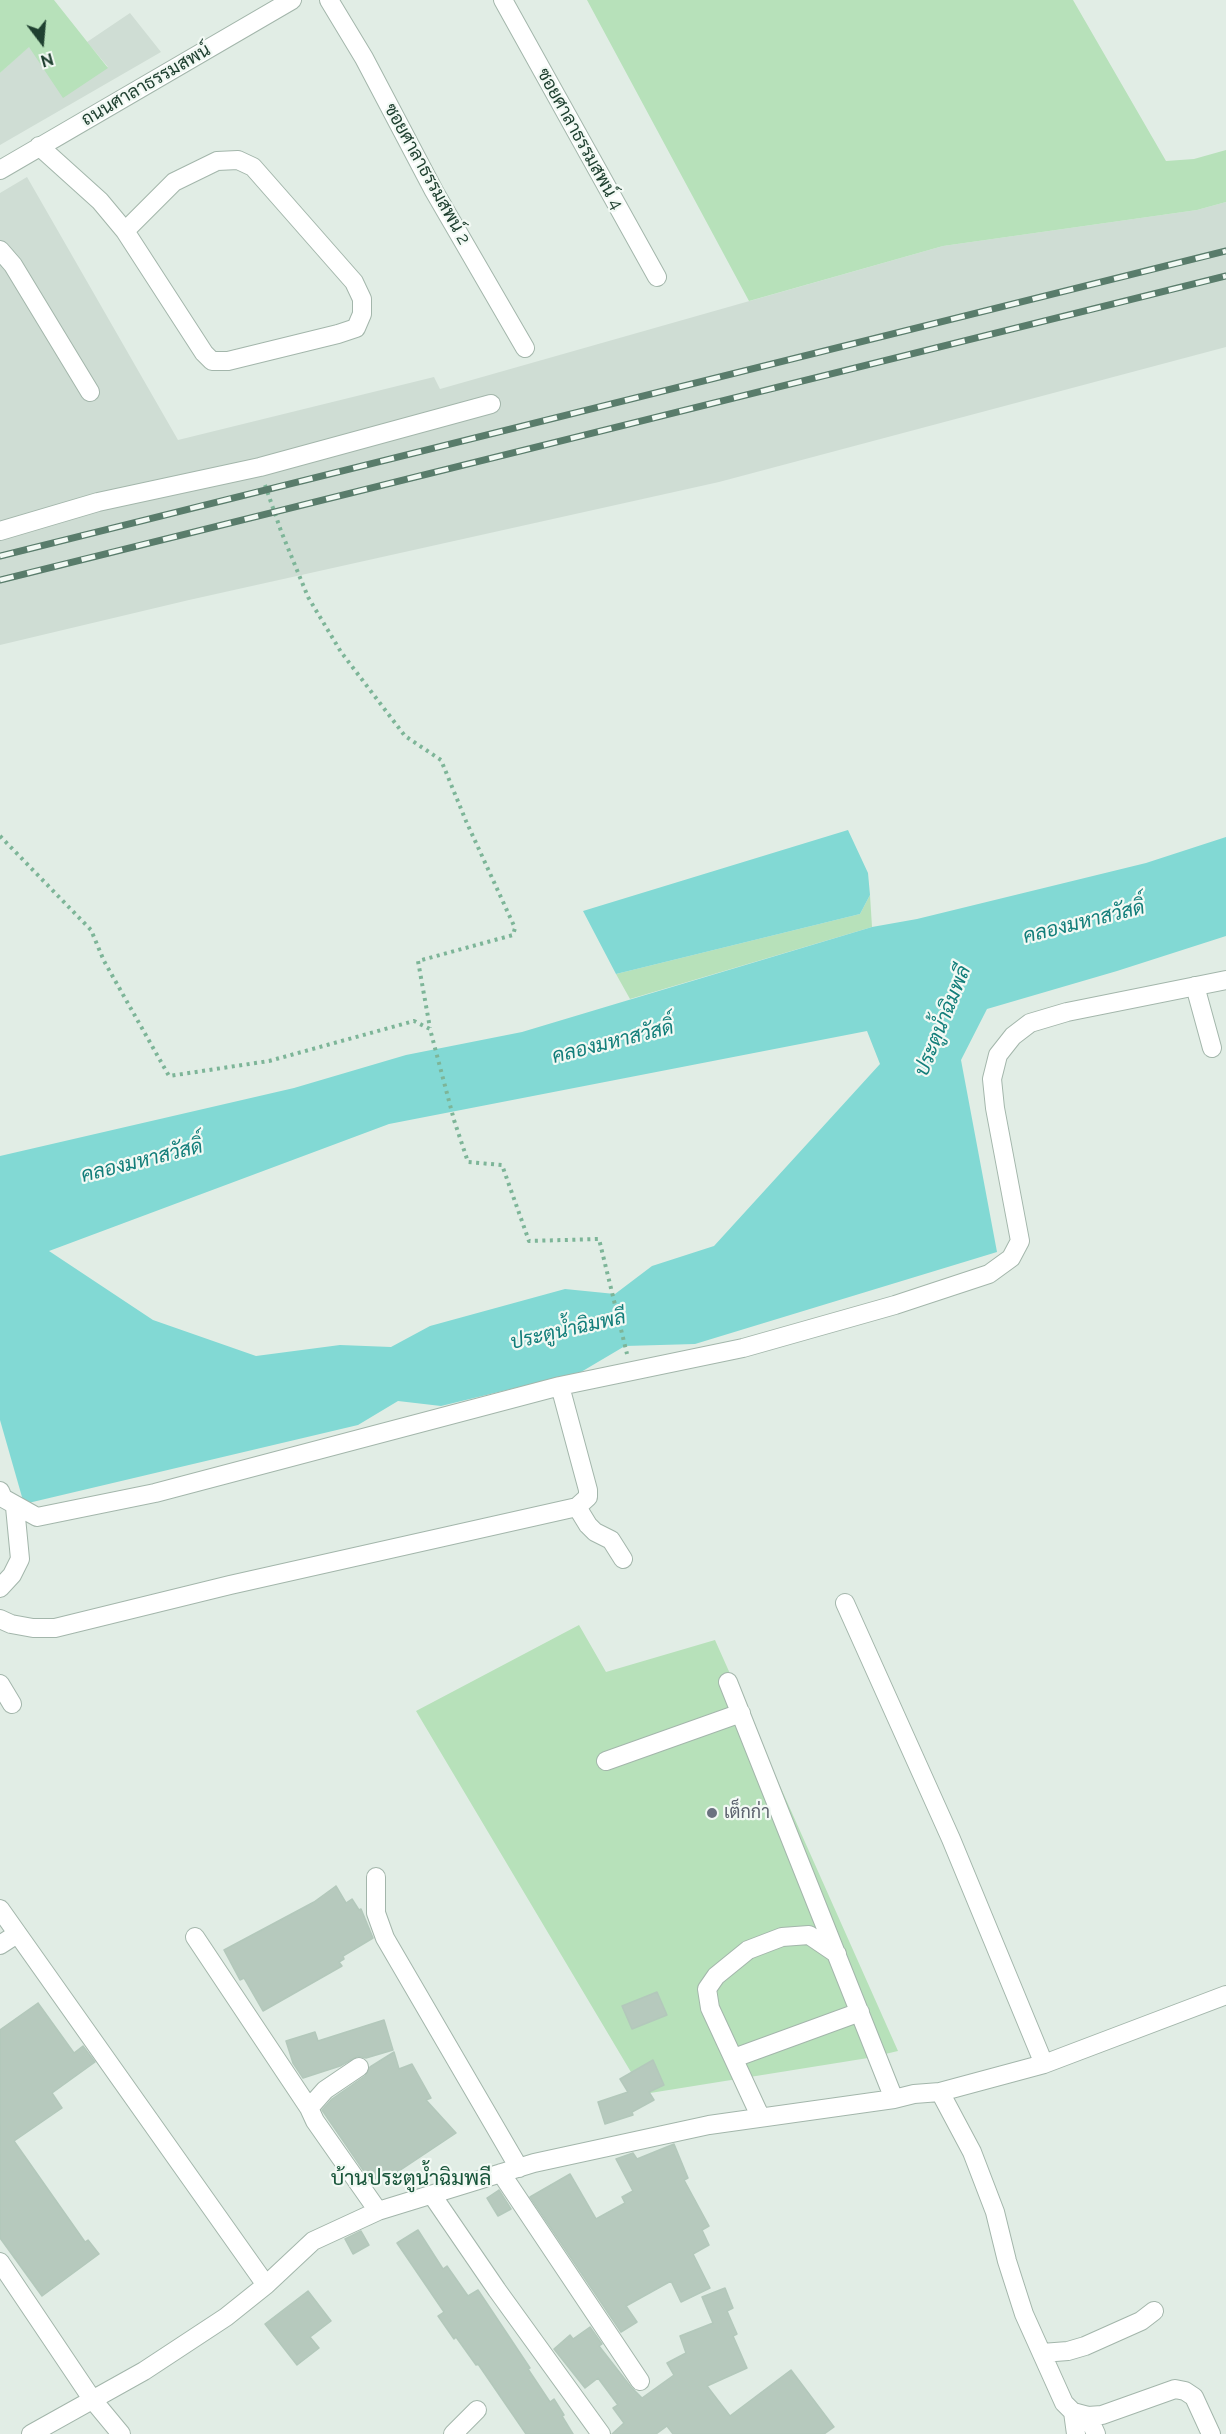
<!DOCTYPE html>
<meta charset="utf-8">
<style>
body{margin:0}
#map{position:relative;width:1226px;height:2434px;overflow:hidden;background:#e1ede5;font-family:Raleway,sans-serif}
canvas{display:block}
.north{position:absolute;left:12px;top:12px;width:60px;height:60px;-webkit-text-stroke:4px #f2f9f4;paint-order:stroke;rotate:164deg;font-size:16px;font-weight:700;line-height:24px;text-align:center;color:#1f4030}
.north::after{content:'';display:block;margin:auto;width:21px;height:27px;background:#1f4030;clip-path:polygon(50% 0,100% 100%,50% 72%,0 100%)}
</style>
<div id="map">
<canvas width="1226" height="2434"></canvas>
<div class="north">N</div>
</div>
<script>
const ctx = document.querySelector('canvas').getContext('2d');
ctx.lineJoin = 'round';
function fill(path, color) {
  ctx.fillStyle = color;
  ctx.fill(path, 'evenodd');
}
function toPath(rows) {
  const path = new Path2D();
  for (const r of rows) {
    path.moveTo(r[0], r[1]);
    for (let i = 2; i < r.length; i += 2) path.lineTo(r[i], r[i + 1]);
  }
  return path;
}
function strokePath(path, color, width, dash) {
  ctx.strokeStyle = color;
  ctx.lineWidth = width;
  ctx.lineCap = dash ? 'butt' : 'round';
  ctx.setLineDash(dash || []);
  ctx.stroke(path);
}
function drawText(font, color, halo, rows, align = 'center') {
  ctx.font = font + ' Raleway,Sarabun,sans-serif';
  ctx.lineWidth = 4.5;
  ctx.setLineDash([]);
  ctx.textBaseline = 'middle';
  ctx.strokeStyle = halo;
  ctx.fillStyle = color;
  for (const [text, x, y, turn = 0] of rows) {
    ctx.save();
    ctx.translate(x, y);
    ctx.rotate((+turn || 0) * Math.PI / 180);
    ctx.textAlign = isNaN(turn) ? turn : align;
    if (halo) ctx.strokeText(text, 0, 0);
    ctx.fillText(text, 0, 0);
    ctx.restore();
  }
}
fill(toPath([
 [130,13,161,52,0,145,0,73,29,46,108,67,87,42],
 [27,177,178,440,434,377,440,389,943,246,1197,210,1226,202,1226,347,719,482,189,600,0,645,0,193]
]), '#cfddd4');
fill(toPath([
 [0,0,54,0,108,68,63,98,29,47,0,73],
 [587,0,1073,0,1166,161,1194,159,1226,150,1226,202,1197,210,943,246,749,301],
 [870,895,872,927,630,999,616,974,860,914],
 [579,1625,606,1672,715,1640,898,2051,868,2058,644,2094,416,1711]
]), '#b7e1ba');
fill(toPath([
 [848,830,868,873,870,895,860,914,616,974,583,911],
 [1226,837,1226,936,1117,971,987,1009,961,1060,997,1252,695,1344,625,1346,581,1372,441,1406,398,1401,358,1425,24,1504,0,1420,0,1156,294,1088,406,1055,522,1032,872,927,917,919,1146,863],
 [867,1031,880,1064,714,1246,652,1266,615,1294,565,1289,430,1326,391,1347,340,1345,256,1356,153,1320,49,1251,389,1124]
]), '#82d9d4');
const building = toPath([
 [336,1886,346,1903,352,1899,359,1910,361,1909,373,1938,343,1956,344,1959,339,1962,342,1966,263,2011,244,1978,240,1980,224,1950,314,1902,336,1886],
 [657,1992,667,2015,632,2029,622,2006,657,1992],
 [38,2003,74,2053,83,2046,95,2062,52,2093,62,2108,14,2141,85,2242,88,2240,99,2254,42,2296,0,2238,0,2030,38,2003],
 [384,2020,393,2050,366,2058,358,2056,340,2066,303,2078,293,2063,286,2041,315,2032,318,2041,384,2020],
 [394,2052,399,2069,412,2064,431,2098,426,2100,456,2133,396,2173,370,2180,322,2110,332,2099,365,2076,370,2067,394,2052],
 [653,2060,664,2085,649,2092,654,2100,632,2112,633,2115,605,2124,598,2102,628,2092,620,2079,653,2060],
 [674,2144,688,2178,684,2180,709,2226,702,2230,709,2245,693,2254,710,2288,681,2302,671,2281,626,2306,637,2322,621,2332,530,2197,570,2174,596,2219,625,2203,622,2197,633,2191,616,2159,633,2153,637,2159,674,2144],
 [499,2190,511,2209,498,2216,487,2198,499,2190],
 [418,2230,443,2269,447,2266,468,2296,478,2290,530,2368,528,2369,550,2402,554,2399,564,2415,562,2416,573,2434,526,2434,478,2364,476,2365,456,2337,454,2339,438,2316,444,2312,397,2243,418,2230],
 [361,2231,369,2245,353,2254,345,2239,361,2231],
 [725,2288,733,2308,727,2311,737,2334,733,2336,747,2368,707,2386,730,2416,791,2370,834,2427,824,2434,673,2434,667,2426,656,2434,612,2434,624,2423,613,2408,618,2405,598,2378,585,2388,554,2349,570,2335,573,2339,590,2327,602,2344,599,2346,631,2387,642,2398,674,2375,667,2363,686,2353,680,2336,713,2323,702,2297,725,2288],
 [308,2291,331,2321,310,2337,319,2348,297,2365,265,2324,308,2291]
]);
fill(building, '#b6c9bd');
strokePath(building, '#b3c8bb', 1.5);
const minor = toPath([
 [329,0,364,58,434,191,525,348],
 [503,0,657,277],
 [39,146,100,201,125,231,204,353,212,361,228,361,338,334,356,328,362,314,362,299,354,282,253,167,238,160,217,161,174,182,125,231],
 [0,170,292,0],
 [0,250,13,265,90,392],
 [0,531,98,502,260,467,491,404],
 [1195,986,1212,1048],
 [0,1491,3,1498,37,1517,155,1493,560,1386,743,1348,895,1305,989,1274,1011,1258,1020,1241,995,1108,992,1079,998,1055,1013,1036,1030,1023,1067,1012,1226,980],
 [577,1507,588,1525,595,1532,611,1540,623,1559],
 [0,1588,12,1575,20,1559,15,1507],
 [845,1603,951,1839,1044,2064],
 [0,1619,11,1624,33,1628,55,1628,230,1585,577,1507,588,1497,588,1490,560,1386],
 [728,1682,894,2099],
 [0,1684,12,1704],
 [606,1761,741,1713],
 [376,1877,376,1913,385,1938,519,2168],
 [0,1909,266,2285],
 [195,1937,309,2108],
 [0,1945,17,1934],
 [734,2058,860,2012],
 [359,2067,325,2090,309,2108,315,2121,378,2211],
 [940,2092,972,2152,995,2212,1007,2261,1024,2314,1064,2403,1073,2412,1088,2416,1102,2415,1175,2389,1185,2391,1194,2397,1211,2434],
 [760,2116,710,2008,707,1989,716,1976,748,1950,782,1937,809,1935,837,1954],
 [501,2173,640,2381],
 [432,2195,497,2290,601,2434],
 [0,2262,92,2399,121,2434],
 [1042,2353,1068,2351,1085,2346,1141,2321,1154,2311],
 [1073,2412,1076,2434],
 [1088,2416,1096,2434],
 [31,2434,144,2371,226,2317,266,2285,313,2241,378,2211,534,2163,709,2125,894,2099,914,2094,940,2092,1044,2064,1226,1995],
 [453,2434,477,2410]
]);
strokePath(minor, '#a3b6ab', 20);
strokePath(toPath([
 [265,485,281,531,308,597,341,652,405,736,441,760,466,821,515,928,513,935,418,961,430,1028],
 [0,836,91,930,104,961,169,1076,269,1061,414,1021,430,1029,454,1120,468,1162,502,1165,529,1241,599,1239,627,1354]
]), '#7db598', 4, [3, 4.5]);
strokePath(minor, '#fff', 18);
const rail = toPath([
 [0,556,1226,251],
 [0,580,1226,276]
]);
strokePath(rail, '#597c6b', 7);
strokePath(rail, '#f2f9f4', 4.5, [14]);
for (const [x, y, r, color] of [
 [712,1813,6,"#6b7280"]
]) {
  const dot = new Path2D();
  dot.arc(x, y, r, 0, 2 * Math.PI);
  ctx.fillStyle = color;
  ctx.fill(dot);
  strokePath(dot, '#f2f9f4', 2);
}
drawText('18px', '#1f4030', '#f2f9f4', [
 ["ถนนศาลาธรรมสพน์",146,85,-30],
 ["ซอยศาลาธรรมสพน์ 4",580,139,61],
 ["ซอยศาลาธรรมสพน์ 2",427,174,61]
]);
drawText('18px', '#5b616d', '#f2f9f4', [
 ["เต็กก่า",724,1813]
], 'left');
drawText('italic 20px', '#127e7a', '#f2f9f4', [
 ["คลองมหาสวัสดิ์",1084,922,-14],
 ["ประตูน้ำฉิมพลี",943,1021,-68],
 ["คลองมหาสวัสดิ์",613,1042,-14],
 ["คลองมหาสวัสดิ์",142,1161,-14],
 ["ประตูน้ำฉิมพลี",568,1330,-13]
]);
drawText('21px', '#18553a', '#f2f9f4', [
 ["บ้านประตูน้ำฉิมพลี",411,2179]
]);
</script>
